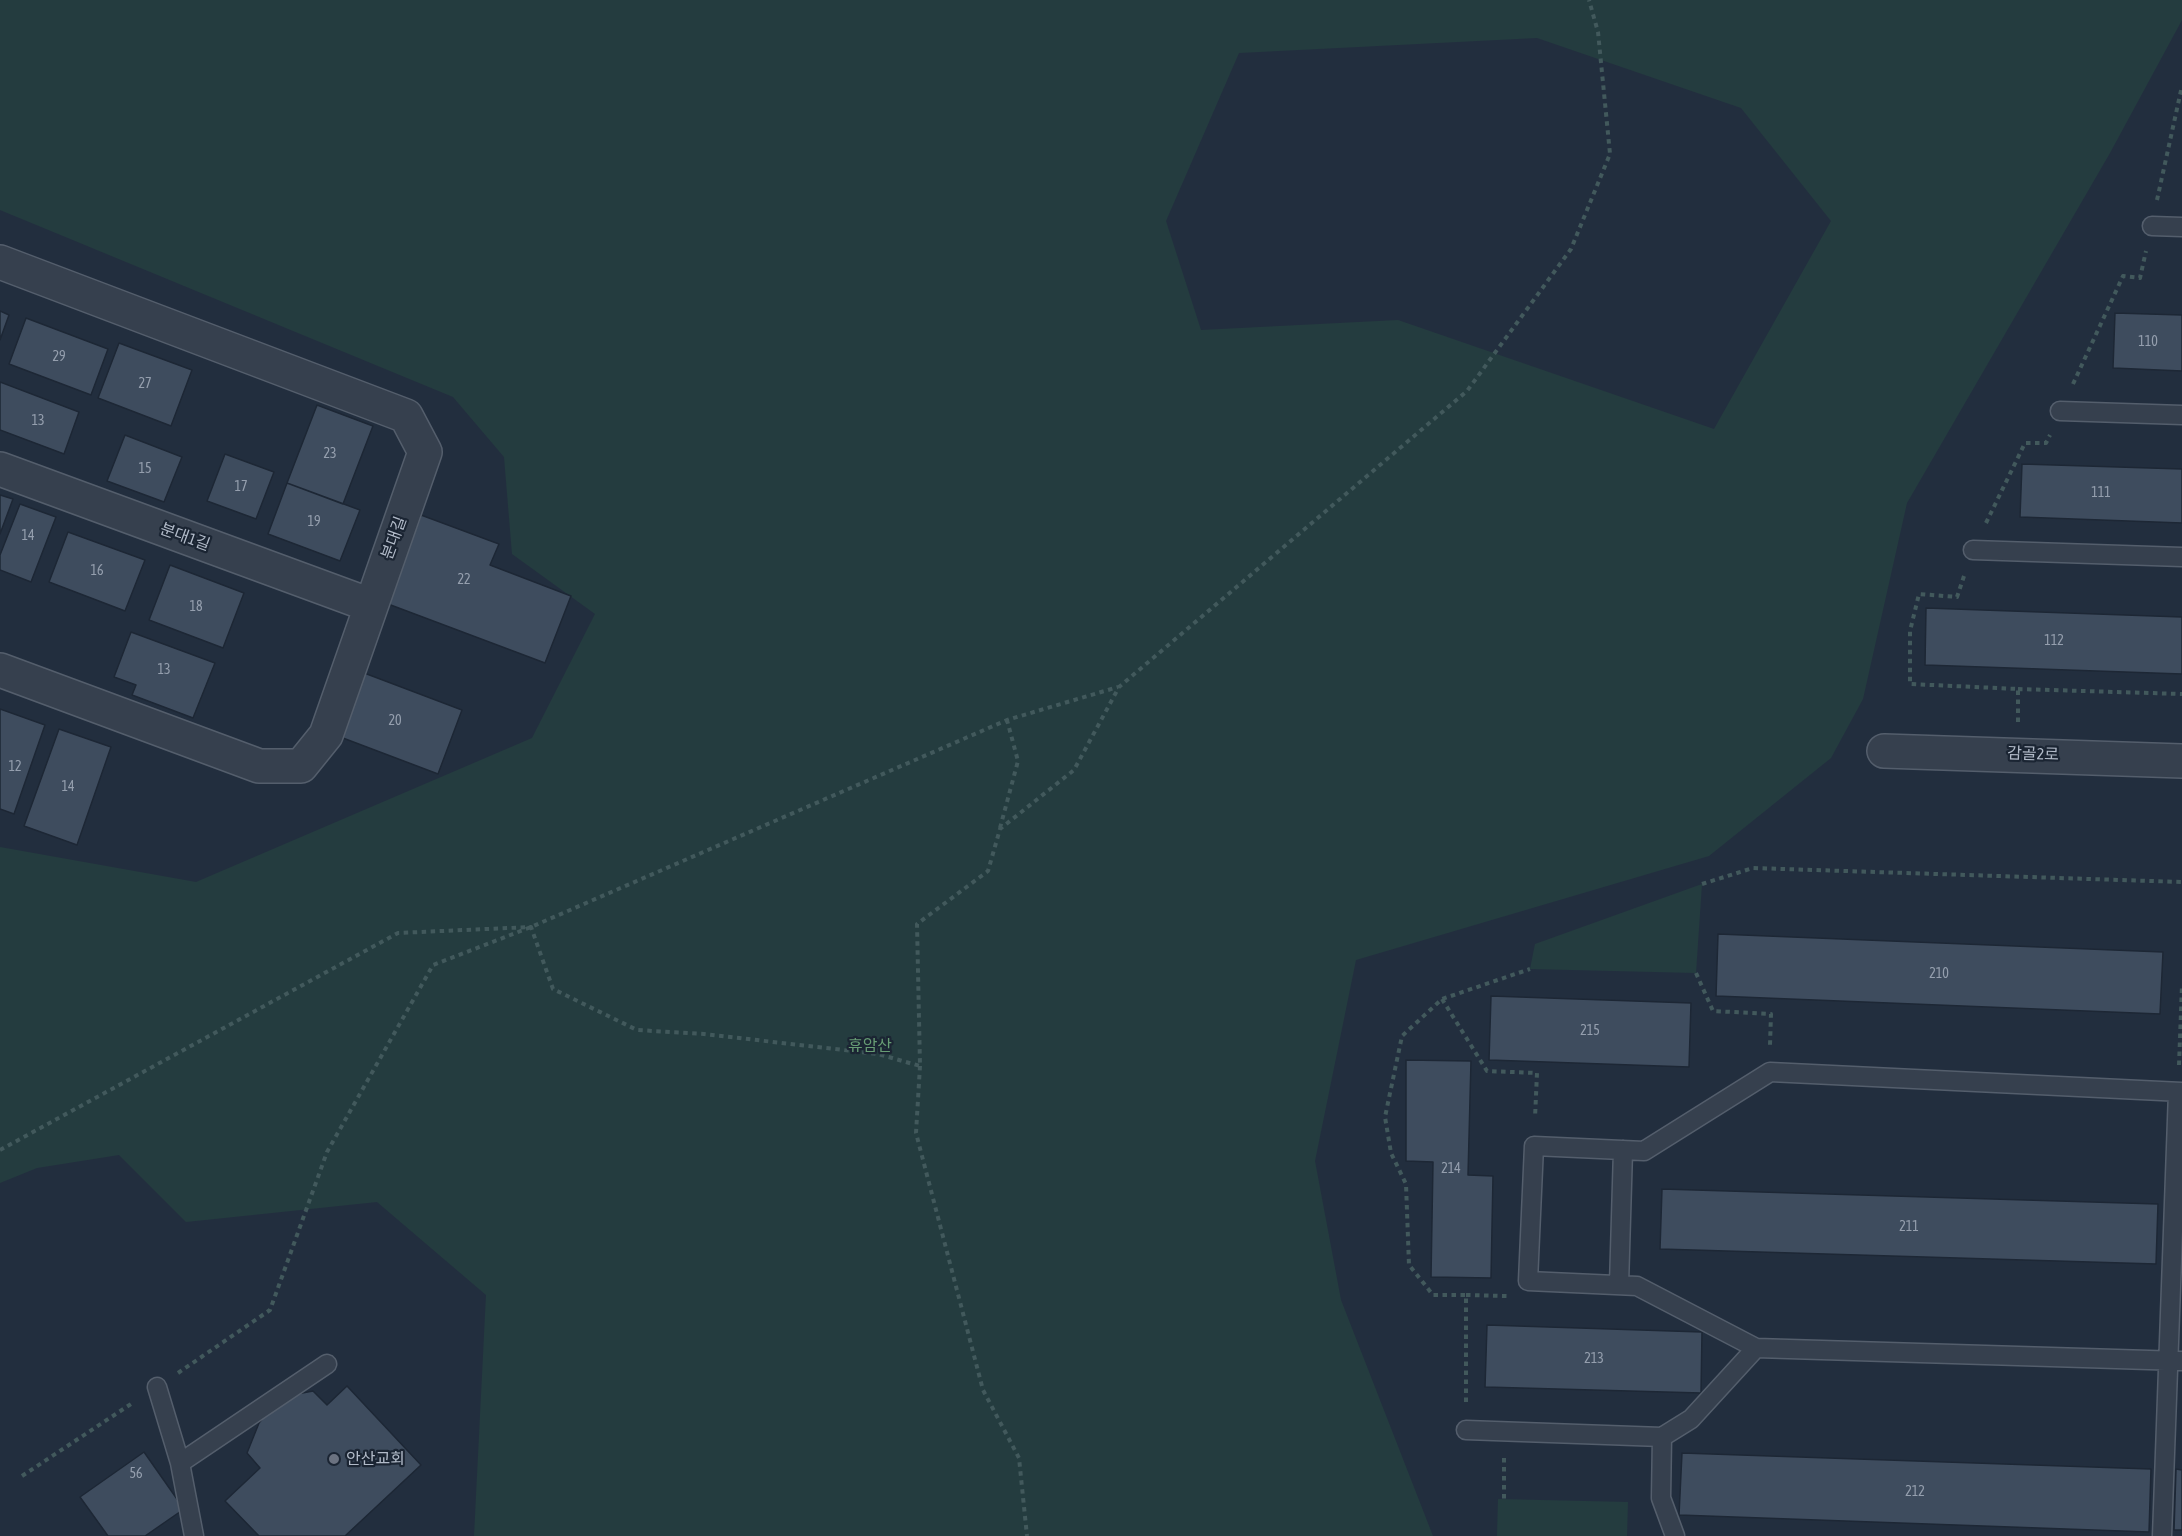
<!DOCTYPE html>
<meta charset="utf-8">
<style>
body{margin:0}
canvas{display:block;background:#222e3e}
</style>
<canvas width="2182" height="1536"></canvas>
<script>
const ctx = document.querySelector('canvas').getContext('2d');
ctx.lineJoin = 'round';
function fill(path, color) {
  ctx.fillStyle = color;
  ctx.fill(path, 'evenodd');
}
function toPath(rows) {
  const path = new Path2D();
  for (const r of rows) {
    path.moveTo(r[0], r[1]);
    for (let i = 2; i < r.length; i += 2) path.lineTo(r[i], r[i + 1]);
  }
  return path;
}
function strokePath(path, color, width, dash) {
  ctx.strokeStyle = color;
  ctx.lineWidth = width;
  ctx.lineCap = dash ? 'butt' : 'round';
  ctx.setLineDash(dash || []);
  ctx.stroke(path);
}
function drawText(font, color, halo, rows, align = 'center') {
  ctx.font = font + ' "Asap Condensed","Noto Sans KR",sans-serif';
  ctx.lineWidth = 4.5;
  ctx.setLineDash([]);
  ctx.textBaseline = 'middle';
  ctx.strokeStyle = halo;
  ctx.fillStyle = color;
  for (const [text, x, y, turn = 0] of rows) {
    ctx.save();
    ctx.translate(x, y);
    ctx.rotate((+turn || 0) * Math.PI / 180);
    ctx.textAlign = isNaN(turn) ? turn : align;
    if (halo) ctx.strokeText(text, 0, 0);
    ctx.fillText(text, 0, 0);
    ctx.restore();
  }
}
fill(toPath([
 [0,0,2182,0,2182,20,2110,153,1907,503,1863,699,1831,758,1709,856,1356,960,1315,1161,1341,1300,1433,1536,474,1536,486,1295,377,1202,186,1222,119,1155,37,1168,0,1183,0,847,196,882,532,738,595,614,512,554,504,457,453,397,0,210],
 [1537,38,1741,108,1831,221,1714,429,1398,320,1201,330,1166,221,1239,53],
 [1702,884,1696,973,1530,969,1535,944],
 [1498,1499,1628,1502,1627,1536,1497,1536]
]), '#243c3f');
const building = toPath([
 [0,311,9,315,0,340,0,311],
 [2115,313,2182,315,2182,371,2113,368,2115,313],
 [26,318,108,349,91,395,9,364,26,318],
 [119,343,192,370,171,426,98,398,119,343],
 [0,382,79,412,64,454,0,430,0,382],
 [317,405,373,426,343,504,287,483,317,405],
 [125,435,182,457,164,502,107,481,125,435],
 [225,454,274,472,256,519,207,501,225,454],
 [2022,464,2182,469,2182,523,2020,517,2022,464],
 [287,483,360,510,340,561,268,534,287,483],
 [0,495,13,499,0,534,0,495],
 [20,504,56,517,31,582,0,570,0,555,20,504],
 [421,515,499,544,490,565,571,596,545,663,388,604,421,515],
 [68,532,145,560,125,611,49,582,68,532],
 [170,565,244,593,223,648,149,620,170,565],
 [1926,608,2182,617,2182,674,1925,665,1926,608],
 [131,632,215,663,193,718,132,695,136,685,114,677,131,632],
 [351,668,462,710,438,774,327,732,351,668],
 [0,709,45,725,14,814,0,809,0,709],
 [59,729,111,747,77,845,24,826,59,729],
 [1718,934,2163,952,2160,1014,1716,996,1718,934],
 [1491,996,1691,1003,1689,1067,1489,1060,1491,996],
 [1406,1060,1471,1061,1468,1175,1493,1176,1491,1278,1431,1277,1433,1162,1406,1161,1406,1060],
 [1662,1189,2158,1204,2156,1264,1660,1249,1662,1189],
 [1487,1325,1702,1332,1701,1393,1485,1387,1487,1325],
 [347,1386,421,1465,345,1536,259,1536,225,1501,260,1468,247,1453,259,1423,269,1410,297,1394,313,1391,327,1405,347,1386],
 [144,1452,184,1509,145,1536,108,1536,80,1497,144,1452],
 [1682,1453,2151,1469,2149,1532,1679,1515,1682,1453],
 [2176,1469,2182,1470,2182,1530,2174,1530,2176,1469]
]);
fill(building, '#3e4c5e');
strokePath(building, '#1d2735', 1.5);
const service = toPath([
 [2152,226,2182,227],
 [2060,411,2182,415],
 [1973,550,2182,557],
 [2182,1092,1770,1072,1644,1151,1534,1146,1528,1281,1637,1286,1756,1348,2182,1361],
 [1619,1285,1623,1150],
 [157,1387,180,1463],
 [1466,1430,1662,1437,1661,1498,1675,1536],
 [1662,1437,1691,1419,1756,1348],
 [194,1536,180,1463,327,1364],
 [2162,1536,2178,1092]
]);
const minor = toPath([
 [0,262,406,416,425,452,326,735,301,766,259,766,0,670],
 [0,469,370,605]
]);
const tertiary = toPath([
 [1884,751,2182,761]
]);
strokePath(service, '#545e6c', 21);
strokePath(minor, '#545e6c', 36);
strokePath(tertiary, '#545e6c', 36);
strokePath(toPath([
 [2157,200,2182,86],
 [2073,384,2123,276,2140,278,2146,251],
 [1986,523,2025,443,2046,443,2050,435],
 [1964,576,1957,597,1919,594,1910,631,1910,684,2018,689,2018,722],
 [2018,689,2182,694],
 [1000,828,1018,761,1007,720],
 [1702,884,1753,868,2182,882],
 [1696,973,1713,1011,1771,1014,1770,1045],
 [1442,999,1487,1071,1537,1073,1535,1118],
 [2179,1065,2182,985],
 [920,1066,916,1133,983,1390,1019,1458,1027,1536],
 [0,1150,398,933,531,927,553,989,637,1030,704,1034,878,1054,920,1066,917,924,988,871,1000,829,1074,770,1119,687,1467,391,1571,249,1610,154,1598,32,1589,0],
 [1466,1295,1507,1296],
 [178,1373,270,1310,327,1152,433,965,531,927,1007,720,1118,687],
 [1466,1402,1466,1295,1433,1295,1409,1265,1406,1184,1391,1153,1385,1117,1402,1036,1442,999,1530,969],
 [1504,1458,1504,1499],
 [22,1476,134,1402]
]), '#42595c', 4, [4.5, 4.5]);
strokePath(service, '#36404e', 18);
strokePath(minor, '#36404e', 33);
strokePath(tertiary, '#36404e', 33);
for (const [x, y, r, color] of [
 [334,1459,6,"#6b7280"]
]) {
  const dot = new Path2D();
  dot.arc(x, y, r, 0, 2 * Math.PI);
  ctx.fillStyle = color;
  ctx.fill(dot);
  strokePath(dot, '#1b2533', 2);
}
drawText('14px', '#959fae', null, [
 ["110",2148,342],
 ["29",59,357],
 ["27",145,384],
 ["13",38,421],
 ["23",330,454],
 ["15",145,469],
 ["17",241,487],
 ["111",2101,493],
 ["19",314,522],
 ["14",28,536],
 ["16",97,571],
 ["22",464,580],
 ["18",196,607],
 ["112",2054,641],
 ["13",164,670],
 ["20",395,721],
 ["12",15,767],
 ["14",68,787],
 ["210",1939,974],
 ["215",1590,1031],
 ["214",1451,1169],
 ["211",1909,1227],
 ["213",1594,1359],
 ["56",136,1474],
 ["212",1915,1492]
]);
drawText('16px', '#b2bbc9', '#1b2533', [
 ["분대1길",185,537,20],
 ["분대길",394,538,-70],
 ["감골2로",2033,754,2]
]);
drawText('16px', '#679c74', '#1b2533', [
 ["휴암산",870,1046]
]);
drawText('16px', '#b2bbc9', '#1b2533', [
 ["안산교회",346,1459]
], 'left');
</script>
